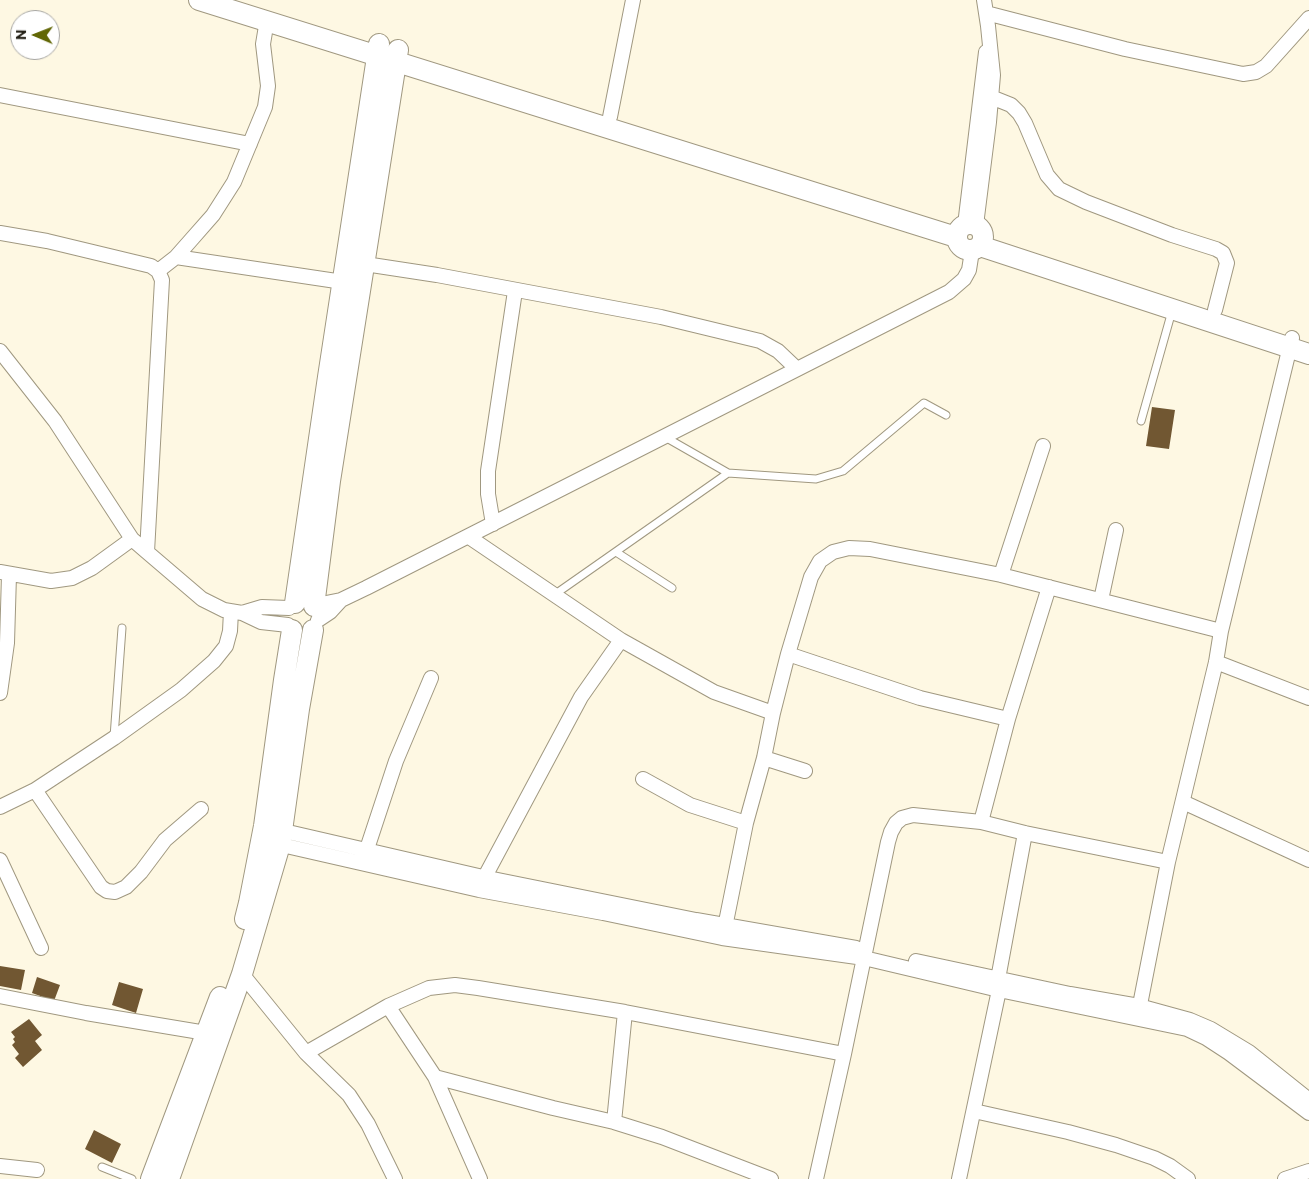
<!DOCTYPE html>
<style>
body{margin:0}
#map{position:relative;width:1309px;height:1179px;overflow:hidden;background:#fef8e3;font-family:Commissioner,sans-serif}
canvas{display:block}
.north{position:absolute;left:10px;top:10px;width:50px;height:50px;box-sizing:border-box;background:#fff;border:1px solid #a7a6a2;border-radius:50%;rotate:271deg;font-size:14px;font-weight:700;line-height:20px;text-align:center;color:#232016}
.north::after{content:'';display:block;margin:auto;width:18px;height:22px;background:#626706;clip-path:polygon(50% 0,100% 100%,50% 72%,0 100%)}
</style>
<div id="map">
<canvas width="1309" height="1179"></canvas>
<div class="north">N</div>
</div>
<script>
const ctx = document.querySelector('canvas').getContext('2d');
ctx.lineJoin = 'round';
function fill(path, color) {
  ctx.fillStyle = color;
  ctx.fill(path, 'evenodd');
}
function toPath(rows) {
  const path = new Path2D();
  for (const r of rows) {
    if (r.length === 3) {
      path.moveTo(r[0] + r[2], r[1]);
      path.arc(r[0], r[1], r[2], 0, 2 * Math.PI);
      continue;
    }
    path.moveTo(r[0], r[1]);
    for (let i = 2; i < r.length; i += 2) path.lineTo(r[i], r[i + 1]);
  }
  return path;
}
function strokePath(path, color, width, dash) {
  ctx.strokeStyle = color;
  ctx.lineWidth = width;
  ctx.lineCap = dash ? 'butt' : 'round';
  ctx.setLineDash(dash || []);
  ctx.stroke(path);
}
fill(toPath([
 [1152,407,1175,410,1169,449,1146,446],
 [0,966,25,970,21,990,0,986],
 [37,977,60,985,54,1001,32,993],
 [119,982,143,989,136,1013,112,1005],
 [29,1019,42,1035,35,1041,42,1050,23,1067,15,1058,19,1054,12,1045,15,1042,13,1039,15,1037,11,1032],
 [94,1130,121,1144,112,1163,85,1149]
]), '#715732');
const lane = toPath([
 [1141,421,1172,311],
 [665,437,728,473,816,479,843,471,924,403,946,415],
 [616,552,672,588],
 [554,595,728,473],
 [114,737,122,628],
 [102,1167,132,1179]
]);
const street = toPath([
 [986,13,1125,49,1243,74,1256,72,1266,66,1309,18],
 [0,95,250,144],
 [991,97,1011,105,1019,113,1025,123,1047,175,1059,189,1086,202,1172,235,1216,249,1223,253,1227,263,1215,310],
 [610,117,633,0],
 [965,225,986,52],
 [976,225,989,122,993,75,988,26,984,0],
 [0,233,47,241,151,266,158,271,162,280,147,552,202,599,224,610,242,613,261,622,288,625],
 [176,257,343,282],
 [365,264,437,275,661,317,760,341,778,351,797,369],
 [158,271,176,257,191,240,213,215,234,182,265,107,268,86,263,44,267,20],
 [0,351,55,421,132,539,147,552],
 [493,524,488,494,488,471,515,291],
 [469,537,621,640,714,692,773,713],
 [0,572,51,581,72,578,92,568,132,539],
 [1001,575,1043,446],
 [1101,600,1116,530],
 [315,608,326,603,341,600,366,588,949,292,964,279,969,270,972,251],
 [242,613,262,607,289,608],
 [318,620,330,612,341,600],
 [788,654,920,698,1008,719],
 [1216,662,1309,698],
 [0,693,7,643,9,575],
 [764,758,805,771],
 [643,779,690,805,746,823],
 [35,790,101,887,107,891,115,892,126,887,141,872,165,840,201,809],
 [1183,802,1309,860],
 [0,807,35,790,114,738,181,690,214,661,226,646,230,631,231,611],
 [981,822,1008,719,1049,587],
 [275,829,483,877,696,920,856,948],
 [273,843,479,890,603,913,722,938,864,958,999,990,1187,1029,1206,1038,1229,1053,1309,1113],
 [364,858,396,761,431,678],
 [0,860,41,948],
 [481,884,581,697,621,640],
 [724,932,746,823,764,758,773,713,788,654,811,577,820,561,833,552,849,548,870,549,1001,575,1221,631],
 [916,961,1070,994,1139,1006,1190,1020,1211,1029,1249,1052,1309,1100],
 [242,974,306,1053,349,1095,368,1124,395,1179],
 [0,996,86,1013,206,1033],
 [388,1006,435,1077,480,1179],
 [1138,1015,1168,862,1216,662,1221,631,1292,338],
 [306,1053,388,1006,429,988,455,985,478,988,625,1012,844,1054],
 [435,1077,553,1108,614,1122,662,1137,771,1179],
 [974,1111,1068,1132,1116,1145,1154,1158,1170,1166,1188,1179],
 [614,1122,625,1012],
 [0,1166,37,1170],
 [816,1179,844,1054,888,842,891,832,896,823,902,818,913,815,981,822,1025,833,1168,862],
 [959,1179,999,990,998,979,1025,833],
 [1285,1179,1309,1171]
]);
const secondary = toPath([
 [199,0,956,237],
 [970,237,13],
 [980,246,1309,354],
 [295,603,328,377,379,44],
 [314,606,330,481,398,50],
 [245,919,249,903,264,826,284,680,292,630],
 [151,1179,220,997],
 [169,1179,242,974,280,845,299,709,313,630]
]);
strokePath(lane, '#a09880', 9);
strokePath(street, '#a09880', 16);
strokePath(secondary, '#a09880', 22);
strokePath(lane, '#fff', 7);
strokePath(street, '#fff', 14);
strokePath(secondary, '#fff', 20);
</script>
